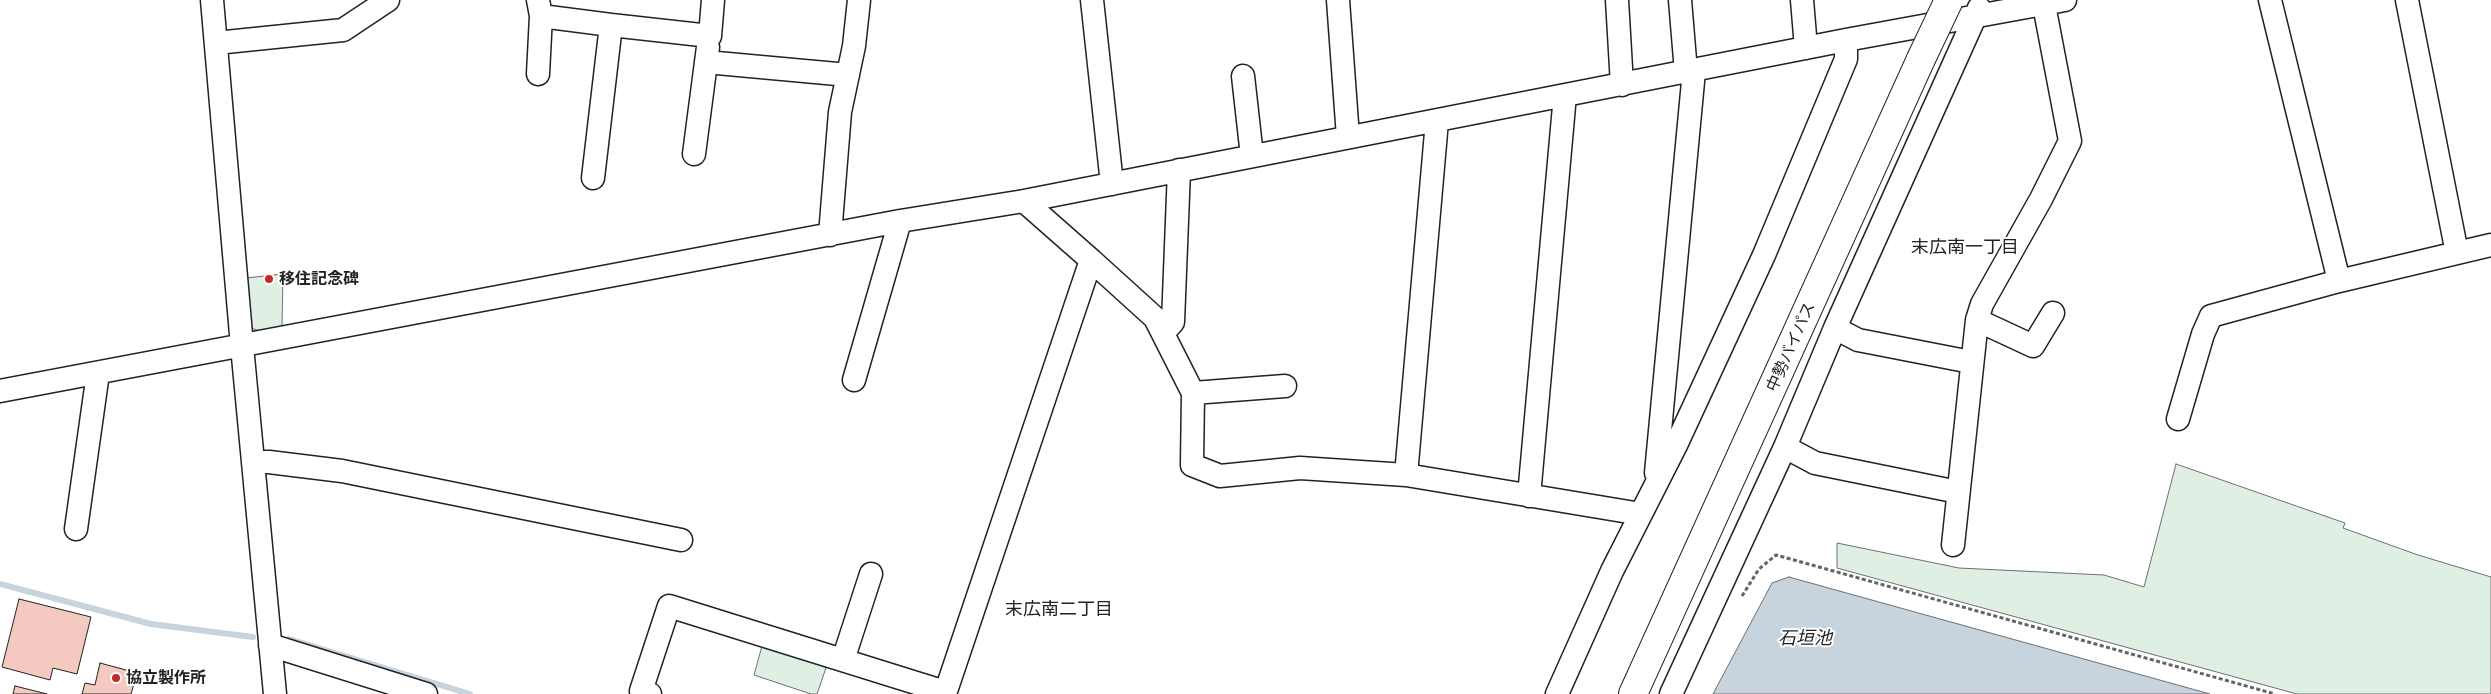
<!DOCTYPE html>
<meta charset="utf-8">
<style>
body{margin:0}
canvas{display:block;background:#fff}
</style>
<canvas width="2491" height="694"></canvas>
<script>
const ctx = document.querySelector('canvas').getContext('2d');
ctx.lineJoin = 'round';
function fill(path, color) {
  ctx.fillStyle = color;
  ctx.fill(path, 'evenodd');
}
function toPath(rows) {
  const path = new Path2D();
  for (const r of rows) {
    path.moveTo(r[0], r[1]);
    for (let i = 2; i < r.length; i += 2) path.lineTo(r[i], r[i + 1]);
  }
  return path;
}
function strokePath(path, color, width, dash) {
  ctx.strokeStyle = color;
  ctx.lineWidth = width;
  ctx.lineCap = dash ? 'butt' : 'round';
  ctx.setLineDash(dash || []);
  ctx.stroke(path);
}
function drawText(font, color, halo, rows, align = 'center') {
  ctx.font = font + ' Inter,"Noto Sans JP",sans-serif';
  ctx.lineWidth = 4;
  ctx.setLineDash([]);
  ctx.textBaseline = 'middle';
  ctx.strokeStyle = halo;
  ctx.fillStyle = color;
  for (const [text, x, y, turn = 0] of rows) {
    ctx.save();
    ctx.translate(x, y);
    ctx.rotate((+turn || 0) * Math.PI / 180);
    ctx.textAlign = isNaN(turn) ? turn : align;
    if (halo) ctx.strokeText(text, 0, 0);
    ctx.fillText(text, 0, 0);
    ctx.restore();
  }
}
const green = toPath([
 [283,274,282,328,259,331,254,329,251,327,246,278,283,274],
 [2176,464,2345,523,2343,528,2418,555,2491,577,2491,694,2297,694,1837,568,1837,543,1959,568,2104,575,2144,587,2176,464],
 [762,646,827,665,817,694,811,694,754,675,762,646]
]);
fill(green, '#e0efe3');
strokePath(green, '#6f6f6f', 1);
const water = toPath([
 [1789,577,2210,694,1713,694,1772,583,1789,577]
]);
fill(water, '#c7d3dd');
strokePath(water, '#6f6f6f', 1);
strokePath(toPath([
 [0,584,151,624,253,637],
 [289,639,470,694]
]), '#c7d3dd', 6);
const building = toPath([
 [19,599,91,617,77,674,53,668,50,680,2,667,19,599],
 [100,663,137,673,131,694,82,694,85,683,95,685,100,663],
 [15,686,47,694,13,694,15,686]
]);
fill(building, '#f3c9c0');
strokePath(building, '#222', 1);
const minor = toPath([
 [212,0,242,346,275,694],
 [538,0,541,16,538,74],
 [1092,0,1112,184],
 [1338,0,1348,137],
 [1617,0,1622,85],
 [1680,0,1686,72],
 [1802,0,1806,48],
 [2270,0,2339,281,2491,245],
 [2407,0,2457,253],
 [541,16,611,25,593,178],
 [611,25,710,36,713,0],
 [216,43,343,30,388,0],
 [706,62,848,75],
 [1243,76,1252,156],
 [694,154,708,47],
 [830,235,840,112,854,46,859,0],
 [1091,260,1155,318,1193,393,1285,386],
 [1977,320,2033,346,2053,313],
 [1835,328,1858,340,1971,362],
 [1163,333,1173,322,1179,170],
 [854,380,900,221],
 [0,391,900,221,1024,201,1846,40,2065,0],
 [1193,393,1192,465,1220,476,1300,468,1406,475,1437,121],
 [2178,419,2203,334,2211,316,2339,281],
 [1785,447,1815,463,1958,492],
 [253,462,269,462,342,471,681,540],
 [1656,473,1694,71],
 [1406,475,1641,514],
 [1529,496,1565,95],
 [76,529,98,373],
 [1953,545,1977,320,1982,304,2041,199,2070,141,2044,5],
 [270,645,426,694],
 [843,660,871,574],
 [650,694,641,691,669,606,945,692],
 [945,694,1091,260,1024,201],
 [1557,694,1612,571,1677,443,1764,255,1846,59,1846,40],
 [1671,694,1785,447,1835,328,1979,8]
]);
const highway = toPath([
 [1633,694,1921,59]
]);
strokePath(minor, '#222', 25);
strokePath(highway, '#222', 30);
strokePath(toPath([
 [1742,596,1759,569,1776,555,2275,694]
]), '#646464', 3, [4, 2.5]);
strokePath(minor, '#fff', 22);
strokePath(highway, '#fff', 28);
const highwayBridge = toPath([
 [1921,59,1949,0]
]);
strokePath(highwayBridge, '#222', 30, []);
strokePath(highwayBridge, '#fff', 28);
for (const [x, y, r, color] of [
 [269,279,5,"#c62828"],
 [116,678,5,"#c62828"]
]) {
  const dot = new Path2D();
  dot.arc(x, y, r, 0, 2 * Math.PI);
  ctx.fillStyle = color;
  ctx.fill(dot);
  strokePath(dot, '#fff', 2);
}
drawText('bold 16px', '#222', '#fff', [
 ["移住記念碑",279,279],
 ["協立製作所",126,678]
], 'left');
drawText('16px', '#222', '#fff', [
 ["中勢バイパス",1791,347,-66]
]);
drawText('18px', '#222', '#fff', [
 ["末広南一丁目",1965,248],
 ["末広南二丁目",1059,610]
]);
drawText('italic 18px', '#222', '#fff', [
 ["石垣池",1805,639]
]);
</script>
